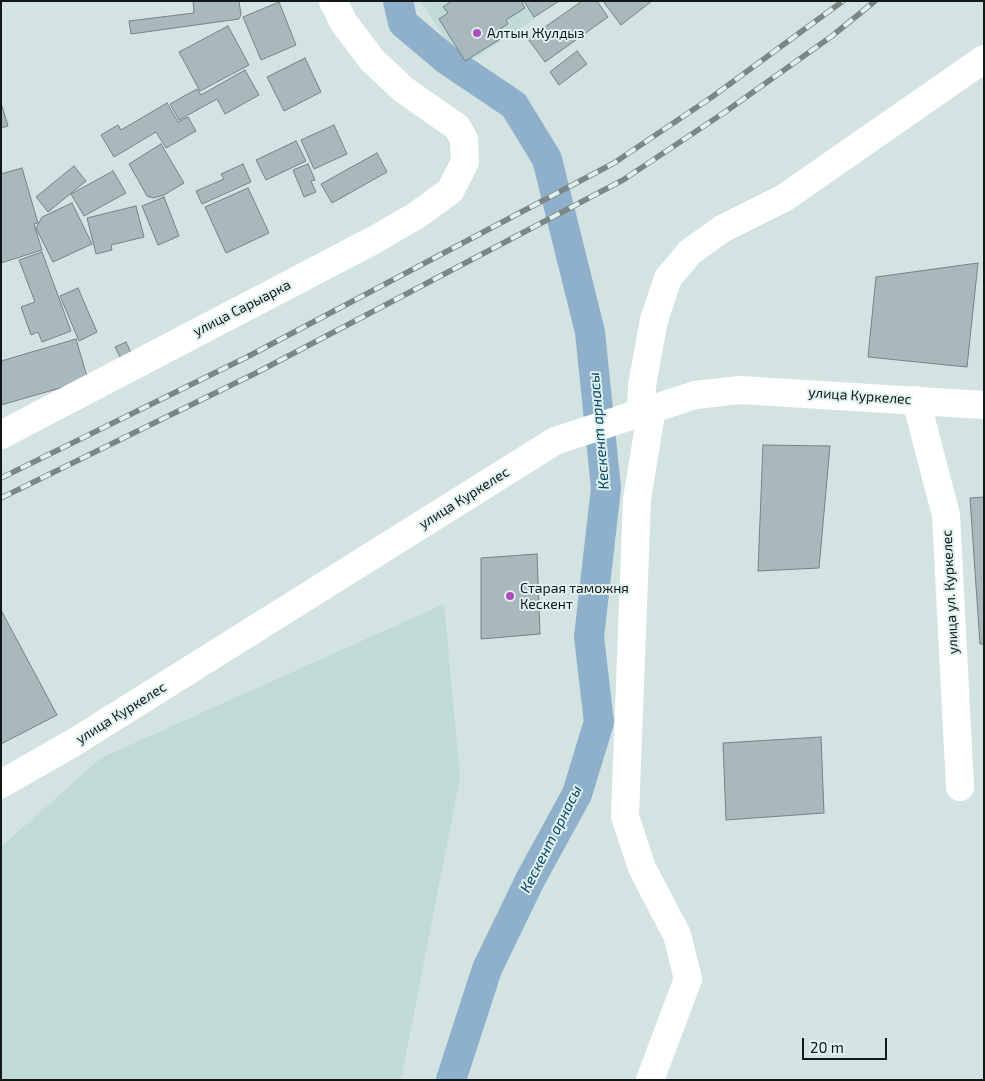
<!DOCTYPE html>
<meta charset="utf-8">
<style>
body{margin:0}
#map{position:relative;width:985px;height:1081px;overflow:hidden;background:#d2e3e1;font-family:"Exo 2",sans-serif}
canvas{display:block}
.frame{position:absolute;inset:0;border:2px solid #121817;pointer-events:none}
.scale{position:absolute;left:802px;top:1038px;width:85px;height:22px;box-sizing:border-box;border:2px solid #121817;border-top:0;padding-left:6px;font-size:15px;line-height:18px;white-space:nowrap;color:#121817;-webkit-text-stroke:4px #dff1ee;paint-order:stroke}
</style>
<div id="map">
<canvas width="985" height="1081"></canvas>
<div class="frame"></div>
<div class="scale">20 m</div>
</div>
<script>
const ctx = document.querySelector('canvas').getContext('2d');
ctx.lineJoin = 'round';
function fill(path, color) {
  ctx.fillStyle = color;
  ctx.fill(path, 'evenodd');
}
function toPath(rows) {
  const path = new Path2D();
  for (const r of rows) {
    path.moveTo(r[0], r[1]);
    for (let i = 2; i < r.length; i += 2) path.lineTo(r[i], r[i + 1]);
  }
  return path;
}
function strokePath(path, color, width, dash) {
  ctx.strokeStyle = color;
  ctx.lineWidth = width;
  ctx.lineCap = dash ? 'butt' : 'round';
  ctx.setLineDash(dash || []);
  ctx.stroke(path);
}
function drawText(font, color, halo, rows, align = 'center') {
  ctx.font = font + ' "Exo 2",sans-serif';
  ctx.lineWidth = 4;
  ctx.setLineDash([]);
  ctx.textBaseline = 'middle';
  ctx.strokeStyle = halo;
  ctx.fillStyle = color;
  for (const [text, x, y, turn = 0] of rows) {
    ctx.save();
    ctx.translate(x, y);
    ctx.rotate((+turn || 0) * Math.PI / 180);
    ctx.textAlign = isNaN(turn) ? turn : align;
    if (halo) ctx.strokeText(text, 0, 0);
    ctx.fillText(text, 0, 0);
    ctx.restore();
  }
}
fill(toPath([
 [420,1,561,1,464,65],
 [444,604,460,777,401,1080,1,1080,1,847,101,758]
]), '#c0dbd7');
strokePath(toPath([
 [398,1,403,23,447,60,514,105,547,159,590,332,606,488,589,637,599,722,577,794,530,880,487,969,451,1080]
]), '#8eb0ca', 30);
const building = toPath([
 [193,1,239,1,241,15,239,19,131,34,129,21,194,13,193,1],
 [452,1,559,1,534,17,524,1,522,3,525,8,506,20,508,24,497,31,502,38,465,61,439,19,448,13,443,7,452,1],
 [582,1,597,1,608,17,545,62,528,39,582,1],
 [603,1,652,1,621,25,603,1],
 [279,2,296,45,261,60,243,17,279,2],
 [228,26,249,65,200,91,179,52,228,26],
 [577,51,587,64,559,85,550,72,577,51],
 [305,58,321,92,284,111,267,77,305,58],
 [245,70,259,95,225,114,217,99,179,120,170,104,197,89,201,95,245,70],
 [1,103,8,126,1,128,1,103],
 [167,103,178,122,188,117,196,131,166,148,156,132,114,157,101,135,118,125,121,130,167,103],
 [334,125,347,154,314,169,301,140,334,125],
 [296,141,306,161,266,180,256,160,296,141],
 [161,144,184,183,164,195,153,198,147,196,129,164,161,144],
 [377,153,387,172,332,203,321,184,377,153],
 [243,164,251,182,202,204,196,191,224,179,221,174,243,164],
 [308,164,315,180,311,181,316,192,304,197,293,170,308,164],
 [74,166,86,181,48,212,36,197,74,166],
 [22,168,38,223,34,224,42,250,1,263,1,174,22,168],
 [113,171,126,193,84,216,71,194,113,171],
 [248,188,269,233,226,253,205,207,248,188],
 [164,197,179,236,158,245,142,206,164,197],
 [72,203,92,244,53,262,36,228,42,217,72,203],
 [136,206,144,237,111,245,112,250,96,254,87,218,136,206],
 [42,252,71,331,42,342,38,332,31,335,21,307,35,302,19,260,42,252],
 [978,263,967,367,868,357,876,277,978,263],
 [78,288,97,332,79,341,60,296,78,288],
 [76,339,88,380,1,405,1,361,76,339],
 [126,342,132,355,120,357,115,347,126,342],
 [763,445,830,446,819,568,758,571,763,445],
 [984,497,984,644,980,644,970,498,984,497],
 [537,554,540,634,481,639,481,558,537,554],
 [1,610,57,715,1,744,1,610],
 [821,737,824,813,726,820,723,743,821,737]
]);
fill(building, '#a8b8bc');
strokePath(building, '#738386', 1);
strokePath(toPath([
 [916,400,946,515,960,787],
 [641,411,642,385,654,320,668,278,690,252,722,229,784,198,984,59],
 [1,435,374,240,417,215,450,191,465,162,464,139,457,127,404,90,372,60,344,23,333,1],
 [1,784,73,743,555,441,695,395,740,390,984,405],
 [650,1080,688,979,677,935,642,868,625,816,637,499,652,408]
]), '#fff', 28);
const rail = toPath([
 [1,478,247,357,614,163,712,97,843,1],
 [1,498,256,373,623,180,725,112,832,36,875,1]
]);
strokePath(rail, '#7b8785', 5.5);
strokePath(rail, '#dff1ee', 4, [11]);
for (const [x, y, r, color] of [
 [477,33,5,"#ac4eb8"],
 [510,596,5,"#ac4eb8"]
]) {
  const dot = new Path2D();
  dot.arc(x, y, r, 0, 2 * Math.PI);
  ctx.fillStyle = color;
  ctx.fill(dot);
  strokePath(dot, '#dff1ee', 2);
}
drawText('14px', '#121817', '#dff1ee', [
 ["Алтын Жулдыз",487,33],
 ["Старая таможня",520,588],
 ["Кескент",520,604]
], 'left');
drawText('14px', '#121817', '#dff1ee', [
 ["улица Сарыарка",242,308,-27],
 ["улица Куркелес",860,396,4],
 ["улица Куркелес",464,498,-32],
 ["улица ул. Куркелес",950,592,-93],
 ["улица Куркелес",121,713,-32]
]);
drawText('italic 15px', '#054466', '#dff1ee', [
 ["Кескент арнасы",599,431,-95],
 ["Кескент арнасы",551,839,-63]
]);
</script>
